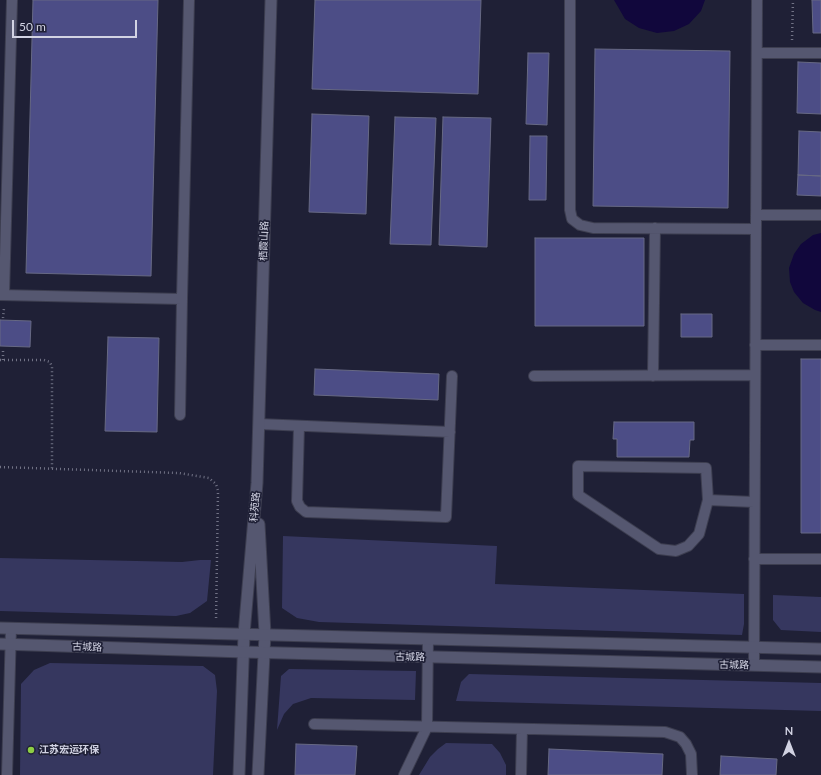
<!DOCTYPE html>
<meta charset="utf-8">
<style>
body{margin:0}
#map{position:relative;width:821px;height:775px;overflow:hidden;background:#1f2036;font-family:Lato,sans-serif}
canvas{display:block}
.north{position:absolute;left:769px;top:723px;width:40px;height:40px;-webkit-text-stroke:3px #1f2036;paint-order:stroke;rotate:0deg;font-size:11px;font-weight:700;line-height:16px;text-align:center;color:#d2d3e3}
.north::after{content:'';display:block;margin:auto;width:14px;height:18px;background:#d2d3e3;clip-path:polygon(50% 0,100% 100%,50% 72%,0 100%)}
.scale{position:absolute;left:12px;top:20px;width:125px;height:18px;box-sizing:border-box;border:2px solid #d2d3e3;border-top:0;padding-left:5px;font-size:12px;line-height:14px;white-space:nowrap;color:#d2d3e3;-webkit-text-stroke:3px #1f2036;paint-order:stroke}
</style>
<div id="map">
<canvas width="821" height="775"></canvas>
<div class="north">N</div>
<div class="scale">50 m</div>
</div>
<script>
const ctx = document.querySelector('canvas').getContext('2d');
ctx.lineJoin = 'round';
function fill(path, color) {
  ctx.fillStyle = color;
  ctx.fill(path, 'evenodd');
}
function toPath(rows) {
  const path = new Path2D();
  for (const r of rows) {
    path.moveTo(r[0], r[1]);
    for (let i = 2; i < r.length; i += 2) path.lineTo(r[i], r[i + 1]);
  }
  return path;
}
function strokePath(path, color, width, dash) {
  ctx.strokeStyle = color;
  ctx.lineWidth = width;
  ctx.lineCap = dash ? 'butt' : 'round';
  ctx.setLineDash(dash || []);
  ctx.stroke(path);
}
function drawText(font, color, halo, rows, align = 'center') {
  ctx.font = font + ' Lato,"Noto Sans SC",sans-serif';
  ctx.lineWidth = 3.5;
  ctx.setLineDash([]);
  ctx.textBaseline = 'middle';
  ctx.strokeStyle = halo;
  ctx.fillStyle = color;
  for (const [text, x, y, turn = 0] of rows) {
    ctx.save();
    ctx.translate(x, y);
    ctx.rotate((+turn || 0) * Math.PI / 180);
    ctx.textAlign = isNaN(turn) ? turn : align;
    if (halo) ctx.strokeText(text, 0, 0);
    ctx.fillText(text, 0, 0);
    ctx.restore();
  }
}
fill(toPath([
 [283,536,497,546,495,584,744,594,744,624,742,635,319,622,297,618,282,608],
 [0,558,182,562,200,560,211,560,207,601,190,613,176,616,0,611],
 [773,595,821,597,821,632,781,630,773,620],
 [50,663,203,666,215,675,217,691,213,775,20,775,21,684,34,670],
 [289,669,416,671,415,700,311,698,293,704,284,714,277,730,281,676],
 [469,674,821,683,821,711,456,701,461,682],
 [446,743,492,744,500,753,506,765,506,775,419,775,430,757,438,749]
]), '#36375f');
fill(toPath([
 [614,0,705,0,701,11,689,24,674,31,657,33,639,28,625,19],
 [821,233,821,312,815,310,803,303,794,292,790,282,789,268,794,254,801,244,813,235]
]), '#11073c');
const building = toPath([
 [33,0,158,0,151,276,26,273,33,0],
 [315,0,481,0,478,94,312,89,315,0],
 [812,0,821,0,821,33,813,33,812,0],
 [595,49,730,51,728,208,593,206,595,49],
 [528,53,549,53,547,125,526,124,528,53],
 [798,62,821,63,821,114,797,113,798,62],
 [312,114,369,116,366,214,309,212,312,114],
 [395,117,436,118,431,245,390,244,395,117],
 [443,117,491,118,487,247,439,245,443,117],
 [799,131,821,132,821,176,798,175,799,131],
 [530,136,547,136,546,200,529,200,530,136],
 [798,175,821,176,821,196,797,195,798,175],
 [535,238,644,238,644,326,535,326,535,238],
 [681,314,712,314,712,337,681,337,681,314],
 [0,320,31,321,30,347,0,346,0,320],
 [108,337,159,338,157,432,105,431,108,337],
 [801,359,821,359,821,533,801,533,801,359],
 [315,369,439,374,438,400,314,395,315,369],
 [614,422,694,422,694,440,690,440,689,457,617,457,617,439,613,439,614,422],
 [296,744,357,746,355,775,295,775,296,744],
 [549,749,663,754,662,775,548,775,549,749],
 [721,756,777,759,776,775,720,775,721,756]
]);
fill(building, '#4c4d86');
strokePath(building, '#676984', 1);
const service = toPath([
 [570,0,570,210,572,219,580,225,593,228,756,229],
 [757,53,821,53],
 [756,215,821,215],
 [0,295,182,299,189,0],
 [4,295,12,0],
 [755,345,821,345],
 [534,376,755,375],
 [653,376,655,228],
 [180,415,182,299],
 [259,424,450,432],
 [299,426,297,501,300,507,306,512,446,517,452,376],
 [708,500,699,534,688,546,676,551,659,549,578,495,578,466,706,468,708,500,754,502],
 [754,559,821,559],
 [754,665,757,0],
 [314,724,665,732,680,737,686,744,691,754,692,775],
 [7,775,11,628],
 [404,775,427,727,428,639],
 [521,775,522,729]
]);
const tertiary = toPath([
 [239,775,244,634,257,483,271,0],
 [258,775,265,634,259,524]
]);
const secondary = toPath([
 [0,628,821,649],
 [0,644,244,652,821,667]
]);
strokePath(service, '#3d3e50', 12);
strokePath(tertiary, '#3d3e50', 13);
strokePath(secondary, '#3d3e50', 13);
strokePath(toPath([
 [792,40,793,0],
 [3,318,4,308],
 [0,360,44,360,50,362,52,367,52,469],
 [3,360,3,348],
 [0,467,179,473,209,478,216,484,218,491,216,621]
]), '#727386', 2.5, [1, 3]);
strokePath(service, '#555770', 10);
strokePath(tertiary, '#555770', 11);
strokePath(secondary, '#555770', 11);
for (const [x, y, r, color] of [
 [31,750,4,"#8dce44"]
]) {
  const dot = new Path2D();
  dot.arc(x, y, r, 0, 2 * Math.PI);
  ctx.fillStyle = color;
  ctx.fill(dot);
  strokePath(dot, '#1f2036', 1.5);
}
drawText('10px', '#d2d3e3', '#1f2036', [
 ["栖霞山路",264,241,-88],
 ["科苑路",255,507,-85],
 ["古城路",87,647,2],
 ["古城路",410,657,1],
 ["古城路",734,665,1]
]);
drawText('bold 10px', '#d2d3e3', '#1f2036', [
 ["江苏宏运环保",39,750]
], 'left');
</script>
